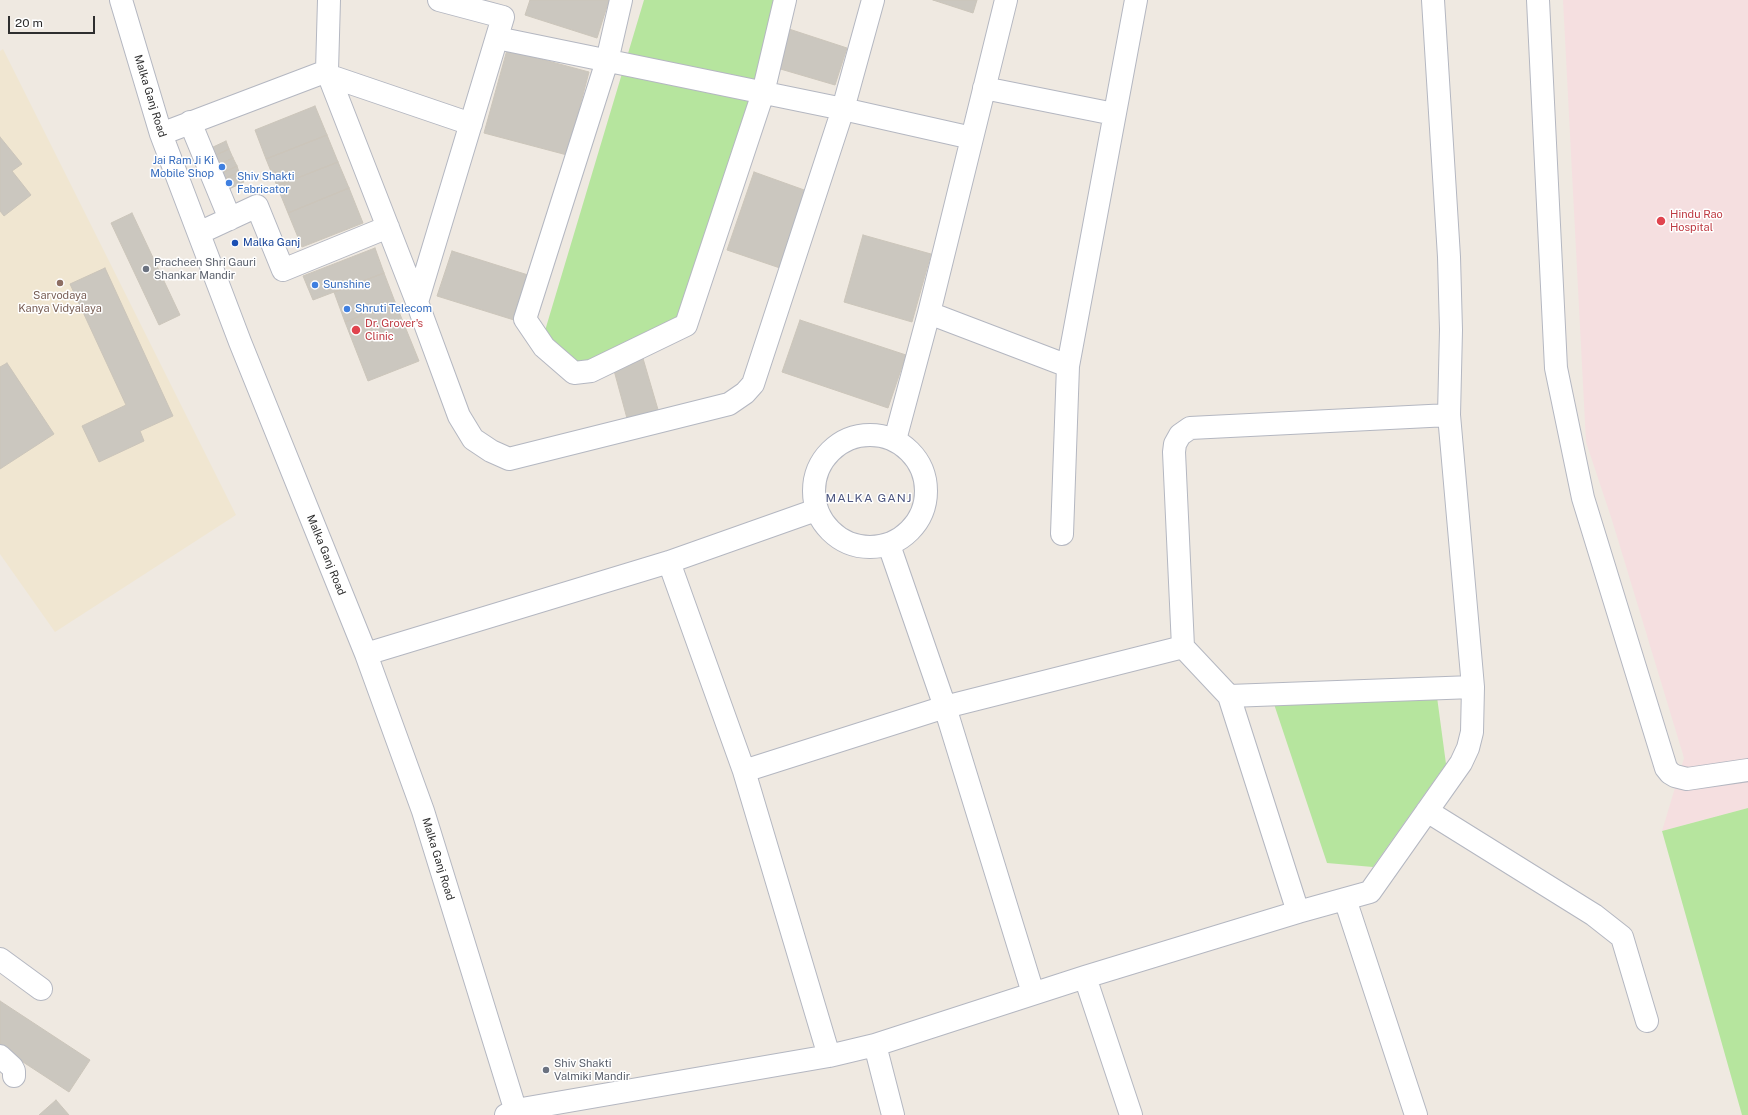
<!DOCTYPE html>
<style>
body{margin:0}
#map{position:relative;width:1748px;height:1115px;overflow:hidden;background:#efe9e1;font-family:"Public Sans",sans-serif}
canvas{display:block}
.scale{position:absolute;left:8px;top:16px;width:87px;height:18px;box-sizing:border-box;border:2px solid #2e2e2e;border-top:0;padding-left:5px;font-size:12px;line-height:14px;white-space:nowrap;color:#2e2e2e;-webkit-text-stroke:3px #fff;paint-order:stroke}
</style>
<div id="map">
<canvas width="1748" height="1115"></canvas>
<div class="scale">20 m</div>
</div>
<script>
const ctx = document.querySelector('canvas').getContext('2d');
ctx.lineJoin = 'round';
function fill(path, color) {
  ctx.fillStyle = color;
  ctx.fill(path, 'evenodd');
}
function toPath(rows) {
  const path = new Path2D();
  for (const r of rows) {
    if (r.length === 3) {
      path.moveTo(r[0] + r[2], r[1]);
      path.arc(r[0], r[1], r[2], 0, 2 * Math.PI);
      continue;
    }
    path.moveTo(r[0], r[1]);
    for (let i = 2; i < r.length; i += 2) path.lineTo(r[i], r[i + 1]);
  }
  return path;
}
function strokePath(path, color, width, dash) {
  ctx.strokeStyle = color;
  ctx.lineWidth = width;
  ctx.lineCap = dash ? 'butt' : 'round';
  ctx.setLineDash(dash || []);
  ctx.stroke(path);
}
function drawText(font, color, halo, rows, align = 'center') {
  ctx.font = font + ' "Public Sans",sans-serif';
  ctx.lineWidth = 3;
  ctx.setLineDash([]);
  ctx.textBaseline = 'middle';
  ctx.strokeStyle = halo;
  ctx.fillStyle = color;
  for (const [text, x, y, turn = 0] of rows) {
    ctx.save();
    ctx.translate(x, y);
    ctx.rotate((+turn || 0) * Math.PI / 180);
    ctx.textAlign = isNaN(turn) ? turn : align;
    if (halo) ctx.strokeText(text, 0, 0);
    ctx.fillText(text, 0, 0);
    ctx.restore();
  }
}
fill(toPath([
 [3,49,236,515,55,632,0,554,0,51]
]), '#f0e6d1');
fill(toPath([
 [1563,0,1748,0,1748,808,1662,831,1684,758,1612,520,1586,442]
]), '#f5dfe0');
fill(toPath([
 [644,0,781,0,690,315,580,368,544,334],
 [1437,697,1446,764,1373,867,1327,863,1274,704],
 [1748,808,1748,1115,1742,1115,1662,831]
]), '#b6e59e');
const building = toPath([
 [530,0,609,0,597,38,525,15,530,0],
 [933,0,977,0,973,13,933,0],
 [789,29,847,48,835,85,777,68,789,29],
 [507,50,589,72,567,155,484,133,507,50],
 [315,106,327,135,266,159,255,130,315,106],
 [327,135,338,162,277,186,266,159,327,135],
 [0,137,22,164,12,171,31,195,4,216,0,211,0,137],
 [226,141,229,149,214,156,211,148,226,141],
 [229,149,233,158,218,165,214,156,229,149],
 [233,158,237,166,222,173,218,165,233,158],
 [338,162,349,188,288,213,277,186,338,162],
 [237,166,239,172,224,179,222,173,237,166],
 [239,172,244,182,229,189,224,179,239,172],
 [754,172,807,191,780,268,727,250,754,172],
 [349,188,363,223,302,247,288,213,349,188],
 [132,213,180,315,159,325,111,223,132,213],
 [863,235,931,254,912,322,844,302,863,235],
 [375,248,384,273,313,300,303,276,375,248],
 [452,251,528,275,514,320,437,296,452,251],
 [105,268,173,416,140,431,144,441,99,462,82,426,126,405,70,284,105,268],
 [384,273,395,302,345,322,334,292,384,273],
 [395,302,419,361,368,381,345,322,395,302],
 [800,320,906,355,888,408,782,372,800,320],
 [642,355,659,413,628,422,612,363,642,355],
 [7,363,54,434,0,469,0,367,7,363],
 [0,1001,90,1060,69,1092,0,1047,0,1001],
 [56,1100,69,1115,39,1115,56,1100]
]);
fill(building, '#cbc7bf');
strokePath(building, '#cbc5ba', 1);
const minor = toPath([
 [121,0,161,134,240,342,366,654,423,811,517,1115],
 [621,0,607,61,525,319,544,347,574,373,591,371,686,325,763,93,785,0],
 [1538,0,1556,368,1583,498,1666,768,1670,773,1675,776,1687,779,1748,770],
 [497,38,843,109,972,138],
 [327,71,329,0],
 [330,76,471,124],
 [984,88,1114,114],
 [190,122,230,219],
 [161,134,327,71,417,302,459,416,473,439,491,451,509,459,729,404,745,393,753,384,843,109,873,0],
 [199,233,257,206,283,270,388,227],
 [417,302,503,17,439,0],
 [929,313,1068,366,1136,0],
 [1449,415,1190,428,1180,435,1175,444,1174,452,1183,647,1229,696,1473,687],
 [870,491,56],
 [895,440,929,313,1006,0],
 [1062,534,1068,366],
 [889,545,945,707,1033,993],
 [669,562,744,771,829,1056],
 [366,654,669,562,816,510],
 [1229,696,1298,912],
 [744,771,945,707,1183,647],
 [1427,811,1594,915,1622,937,1647,1021],
 [1345,899,1416,1115],
 [0,959,41,989],
 [1085,977,1131,1115],
 [875,1045,893,1115],
 [0,1056,12,1067,14,1071,14,1076],
 [506,1115,516,1110,829,1056,875,1045,1085,977,1298,912,1370,892,1461,763,1468,748,1472,732,1473,687,1449,415,1451,330,1449,257,1433,0]
]);
strokePath(minor, '#b4b7c1', 24);
strokePath(minor, '#fff', 22);
for (const [x, y, r, color] of [
 [222,167,4,"#3f7fe0"],
 [229,183,4,"#3f7fe0"],
 [1661,221,5,"#e0444e"],
 [235,243,4,"#1a4fb4"],
 [146,269,4,"#6b7280"],
 [60,283,4,"#8d6e63"],
 [315,285,4,"#3f7fe0"],
 [347,309,4,"#3f7fe0"],
 [356,330,5,"#e0444e"],
 [546,1070,4,"#6b7280"]
]) {
  const dot = new Path2D();
  dot.arc(x, y, r, 0, 2 * Math.PI);
  ctx.fillStyle = color;
  ctx.fill(dot);
  strokePath(dot, '#fff', 1.5);
}
drawText('11px', '#2e2e2e', '#fff', [
 ["Malka Ganj Road",150,96,73],
 ["Malka Ganj Road",326,555,68],
 ["Malka Ganj Road",438,859,73]
]);
drawText('11px', '#366cbe', '#fff', [
 ["Jai Ram Ji Ki",214,161,"right"],
 ["Mobile Shop",214,174,"right"],
 ["Shiv Shakti",237,177],
 ["Fabricator",237,190],
 ["Sunshine",323,285],
 ["Shruti Telecom",355,309]
], 'left');
drawText('11px', '#be3a42', '#fff', [
 ["Hindu Rao",1670,215],
 ["Hospital",1670,228],
 ["Dr. Grover's",365,324],
 ["Clinic",365,337]
], 'left');
drawText('11px', '#164399', '#fff', [
 ["Malka Ganj",243,243]
], 'left');
drawText('11px', '#5b616d', '#fff', [
 ["Pracheen Shri Gauri",154,263],
 ["Shankar Mandir",154,276],
 ["Shiv Shakti",554,1064],
 ["Valmiki Mandir",554,1077]
], 'left');
drawText('11px', '#785e54', '#fff', [
 ["Sarvodaya",60,296],
 ["Kanya Vidyalaya",60,309]
]);
ctx.letterSpacing = '1px';
drawText('12px', '#4d5680', '#fff', [
 ["MALKA GANJ",869,498]
]);
ctx.letterSpacing = '0px';
</script>
